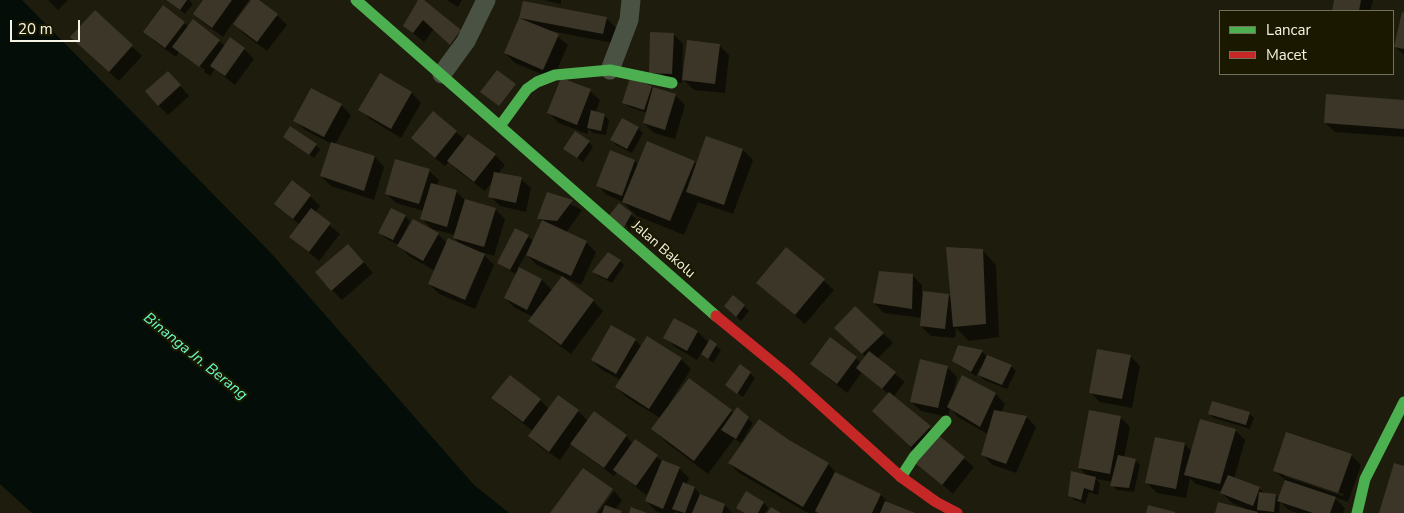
<!DOCTYPE html>
<style>
body{margin:0}
#map{position:relative;width:1404px;height:513px;overflow:hidden;background:#1d1c0d;font-family:"Nunito Sans",sans-serif}
canvas{display:block}
.legend{position:absolute;left:1219px;top:10px;width:175px;height:65px;box-sizing:border-box;background:#1b1800;border:1px solid #72705b;margin:0;padding:6px 9px;list-style:none;font-size:15px;color:#f5f4e3}
.legend li{display:flex;align-items:center;gap:10px;height:25px}
.legend b{width:25px;border:1px solid #72705b}
.scale{position:absolute;left:10px;top:20px;width:70px;height:22px;box-sizing:border-box;border:2px solid #f5f4e3;border-top:0;padding-left:6px;font-size:15px;line-height:18px;white-space:nowrap;color:#f5f4e3;-webkit-text-stroke:4px #1b1800;paint-order:stroke}
</style>
<div id="map">
<canvas width="1404" height="513"></canvas>
<ul class="legend">
<li><b style="height:6px;background:#4caf50"></b>Lancar</li>
<li><b style="height:6px;background:#c62828"></b>Macet</li>
</ul>
<div class="scale">20 m</div>
</div>
<script>
const ctx = document.querySelector('canvas').getContext('2d');
ctx.lineJoin = 'round';
function fill(path, color) {
  ctx.fillStyle = color;
  ctx.fill(path, 'evenodd');
}
function toPath(rows) {
  const path = new Path2D();
  for (const r of rows) {
    path.moveTo(r[0], r[1]);
    for (let i = 2; i < r.length; i += 2) path.lineTo(r[i], r[i + 1]);
  }
  return path;
}
function strokePath(path, color, width, dash) {
  ctx.strokeStyle = color;
  ctx.lineWidth = width;
  ctx.lineCap = dash ? 'butt' : 'round';
  ctx.setLineDash(dash || []);
  ctx.stroke(path);
}
function drawText(font, color, halo, rows, align = 'center') {
  ctx.font = font + ' "Nunito Sans",sans-serif';
  ctx.lineWidth = 4.5;
  ctx.setLineDash([]);
  ctx.textBaseline = 'middle';
  ctx.strokeStyle = halo;
  ctx.fillStyle = color;
  for (const [text, x, y, turn = 0] of rows) {
    ctx.save();
    ctx.translate(x, y);
    ctx.rotate((+turn || 0) * Math.PI / 180);
    ctx.textAlign = isNaN(turn) ? turn : align;
    if (halo) ctx.strokeText(text, 0, 0);
    ctx.fillText(text, 0, 0);
    ctx.restore();
  }
}
fill(toPath([
 [0,0,22,0,270,252,474,485,509,513,32,513,0,484]
]), '#040d08');
fill(toPath([
 [48,0,68,0,58,10],
 [166,0,189,0,193,4,185,14],
 [205,0,249,0,234,21,236,23,253,0,257,0,277,15,287,25,267,51,244,34,233,22,223,37,205,24,195,14],
 [419,0,422,0,461,31,461,53,434,29,424,42,404,26],
 [447,0,462,0,458,7],
 [544,0,561,0,561,4],
 [1336,0,1373,0,1370,11,1333,11],
 [95,12,142,56,119,81,81,47],
 [1404,14,1404,55,1395,46],
 [520,18,606,18,616,28,613,43,551,31,568,45,553,79,515,63,505,53],
 [184,23,189,27,219,41,225,46,244,49,254,59,235,85,215,69,210,76,204,72,205,70,184,54,183,55,179,52,176,57,154,41,145,32],
 [673,34,683,44,682,83,660,82],
 [719,45,729,55,725,93,694,90,683,79],
 [380,75,412,93,421,103,401,138,370,119,360,109],
 [562,79,590,91,600,100,595,113,604,115,609,120,606,135,593,133,589,129,587,134,559,123,549,113],
 [631,80,675,95,685,105,675,139,654,133,644,123,647,113,629,107,624,102],
 [177,82,189,96,168,115,158,105],
 [1404,101,1404,137,1335,132,1325,123],
 [341,105,351,115,335,145,375,157,384,167,374,200,331,186,321,176,332,144,305,130,295,120],
 [434,113,465,140,495,155,505,165,498,174,521,179,531,188,526,212,500,206,490,196,493,180,485,191,458,171,449,162,445,166,422,148],
 [638,128,643,133,632,153,616,145,612,140],
 [706,137,743,150,753,160,733,214,698,202,684,235,637,216,623,202,607,195,597,185,610,151,635,161,639,165,694,162,697,164],
 [289,141,316,145,320,150,314,158],
 [589,142,593,147,583,162,564,148],
 [429,171,439,180,437,186,456,191,465,200,495,209,505,219,494,256,481,252,494,265,475,309,439,294,429,284,435,271,409,256,399,245,385,238,380,233,392,209,405,216,410,221,403,235,405,236,438,234,447,243,463,246,454,238,455,235,432,229,422,219,424,211,396,203,386,193],
 [548,193,582,210,566,233,586,242,596,252,581,285,537,265,526,254,518,268,542,280,552,290,562,278,593,301,603,311,571,354,539,330,530,320,533,317,515,308,505,298,517,275,504,267,499,263,528,236,533,241,542,222,538,218],
 [310,196,320,206,315,213,340,234,319,261,291,237,300,225,275,204],
 [620,205,636,219,629,231],
 [787,249,834,290,805,324,768,292],
 [982,250,996,265,999,337,969,341,956,328,955,338,931,336,921,326,922,318,884,313,874,303,912,275,922,285,922,293,948,295,952,299],
 [358,255,373,273,342,300,332,290],
 [620,261,624,265,612,283,598,276,593,272],
 [725,306,744,306,749,311,741,321],
 [698,332,709,343,710,341,721,350,713,363,701,353,697,360,675,347,665,337],
 [883,333,893,343,877,359,905,382,893,397,974,467,953,494,916,462,889,394,862,372,847,393,822,373,812,364,856,358,861,364,866,357,845,338],
 [635,340,642,347,681,359,691,369,669,404,731,410,734,414,737,409,753,423,741,443,734,439,708,474,667,443,653,429,660,418,626,397,616,387,621,380,602,370,592,360],
 [982,352,987,356,1011,366,1016,371,1007,389,984,380,979,375,982,369,980,368,976,376,958,365,953,360],
 [1130,356,1140,366,1132,408,1100,402,1090,392],
 [947,367,957,377,953,395,963,377,996,394,1005,404,1001,413,1027,417,1036,427,1016,473,993,465,983,455,989,435,958,417,950,408,948,417,921,411,911,402],
 [750,373,755,378,743,397,726,385],
 [558,396,578,411,588,421,594,413,626,436,633,444,636,441,662,461,679,468,689,478,686,485,695,488,699,493,699,495,725,505,732,513,678,513,676,511,675,513,661,513,656,511,646,501,650,490,646,495,617,472,614,476,582,453,572,443,560,460,539,446,529,436,533,431,503,408,493,398,540,400,549,409],
 [1209,413,1249,413,1254,418,1250,429,1214,418],
 [1120,417,1130,427,1124,458,1135,460,1140,465,1134,492,1117,490,1112,485,1113,482,1096,479,1100,483,1098,495,1089,492,1085,504,1074,500,1069,495,1088,477,1080,468],
 [1235,430,1245,440,1234,479,1259,488,1265,494,1276,496,1279,499,1286,481,1274,470,1351,455,1361,465,1348,502,1334,497,1345,508,1343,513,1297,513,1289,510,1280,502,1279,513,1216,513,1245,510,1246,509,1232,503,1222,493,1222,492,1196,484,1190,478,1186,498,1157,493,1147,483,1185,444,1192,452],
 [1284,473,1344,494,1343,496,1284,476],
 [789,441,828,464,838,475,881,495,890,504,912,513,819,513,816,511,815,513,808,513,739,473,729,463],
 [614,491,622,500,615,510,622,513,598,513],
 [746,493,764,503,768,508,765,513,743,513,737,508]
]), '#0007');
fill(toPath([
 [166,0,187,0,180,10],
 [203,0,232,0,212,28,193,14],
 [251,0,259,0,278,14,257,42,233,24],
 [418,0,424,0,461,30,450,45,423,20,413,33,403,26],
 [1334,0,1361,0,1359,11,1332,11],
 [523,1,607,17,603,34,519,18,559,34,543,70,504,53,519,18],
 [163,5,185,22,165,48,143,32],
 [95,10,133,45,109,72,70,37],
 [1402,12,1404,13,1404,49,1394,47],
 [193,19,220,40,199,67,172,47],
 [650,32,674,33,672,74,649,73],
 [230,37,245,48,225,76,210,66],
 [687,40,720,44,715,84,682,80],
 [497,70,516,84,499,106,480,92],
 [168,71,181,85,158,106,145,91],
 [380,73,412,92,391,129,358,110],
 [561,78,591,89,577,125,547,113],
 [630,78,652,86,644,110,622,103],
 [653,87,676,94,665,130,643,123],
 [311,88,342,104,324,137,293,121],
 [1326,94,1404,100,1404,129,1324,123],
 [591,110,605,114,601,131,587,128],
 [433,111,457,131,435,158,411,138],
 [622,118,639,127,627,149,610,140],
 [290,126,317,144,309,155,283,137],
 [575,131,590,141,577,158,563,149],
 [468,134,496,154,474,182,447,161],
 [706,136,743,149,724,205,686,192],
 [647,141,695,161,670,221,622,202],
 [331,142,375,156,364,191,320,176],
 [610,150,635,160,622,196,596,186],
 [395,159,430,169,419,204,385,194],
 [494,172,522,177,516,203,488,197],
 [292,180,311,195,293,219,274,204],
 [431,183,457,190,447,227,420,219],
 [547,192,573,200,557,221,537,219],
 [465,199,496,208,484,247,453,238],
 [619,203,632,213,624,227,607,218],
 [311,208,331,223,309,252,289,237],
 [391,208,406,215,393,240,378,233],
 [413,219,439,233,423,261,397,246],
 [542,220,587,241,571,276,526,255],
 [515,228,529,235,510,270,497,263],
 [448,238,485,254,465,300,428,284],
 [348,244,364,262,331,291,315,272],
 [786,247,825,279,795,315,756,283],
 [946,247,983,249,986,324,953,327],
 [608,252,621,260,607,279,592,272],
 [519,267,542,279,527,310,504,298],
 [879,271,913,274,912,309,873,303],
 [562,276,594,300,561,345,528,321],
 [923,291,949,294,945,329,920,326],
 [733,295,745,305,736,317,724,306],
 [855,306,884,333,862,354,834,328],
 [674,318,698,331,687,351,663,338],
 [611,325,636,339,616,374,591,360],
 [647,336,682,358,649,409,615,387],
 [830,337,857,357,837,384,810,364],
 [710,339,717,344,708,359,701,354],
 [958,345,983,350,971,372,952,361],
 [1097,349,1131,355,1122,399,1089,393],
 [869,351,896,372,882,389,856,368],
 [987,355,1012,365,1002,385,978,375],
 [920,359,948,366,938,408,910,402],
 [740,364,751,372,737,394,725,385],
 [510,375,541,399,523,422,491,398],
 [962,375,996,393,980,427,947,407],
 [689,378,732,410,694,461,651,429],
 [889,392,931,426,911,447,872,411],
 [558,395,579,410,549,452,528,436],
 [1212,401,1250,412,1246,425,1208,414],
 [737,407,749,417,736,439,721,430],
 [994,410,1027,416,1006,464,981,455],
 [1089,410,1121,416,1110,474,1078,468],
 [594,411,627,435,604,468,570,444],
 [759,419,789,440,829,463,803,507,728,463],
 [1200,419,1236,429,1220,484,1184,475],
 [1286,432,1352,454,1338,493,1273,471],
 [937,434,965,457,942,485,915,463],
 [1155,437,1185,443,1176,489,1145,483],
 [635,439,658,455,636,486,613,470],
 [1118,455,1136,459,1129,488,1110,486],
 [662,460,680,467,663,509,645,501],
 [1394,463,1404,466,1404,513,1379,513],
 [583,468,613,489,596,513,550,513],
 [1071,471,1096,477,1093,491,1084,488,1081,500,1068,496],
 [835,472,881,494,872,513,819,513,815,511],
 [1228,475,1260,487,1253,506,1220,493],
 [1285,480,1336,497,1330,513,1313,513,1277,501],
 [683,482,695,487,685,513,672,509],
 [746,491,764,502,758,513,744,513,736,508],
 [1259,492,1276,494,1274,512,1257,510],
 [700,494,725,504,722,513,692,513],
 [885,501,915,513,880,513],
 [1218,502,1258,512,1257,513,1215,513],
 [605,505,622,511,621,513,602,513],
 [1148,505,1175,512,1175,513,1146,513],
 [631,507,647,513,629,513],
 [771,507,781,513,767,513]
]), '#3c3628');
strokePath(toPath([
 [610,70,629,20,631,0],
 [442,74,466,41,486,0]
]), '#4a5343', 19);
strokePath(toPath([
 [356,0,716,316],
 [500,126,527,89,537,82,555,75,610,70,672,83],
 [901,477,914,457,946,421],
 [1357,513,1365,479,1404,402]
]), '#4caf50', 11);
strokePath(toPath([
 [716,316,789,376,901,477,936,502,957,513]
]), '#c62828', 11);
drawText('14px', '#f5f4e3', '#1b1800', [
 ["Jalan Bakolu",663,250,41]
]);
drawText('italic 15px', '#68fbc9', '#1b1800', [
 ["Binanga Jn. Berang",195,357,39]
]);
</script>
